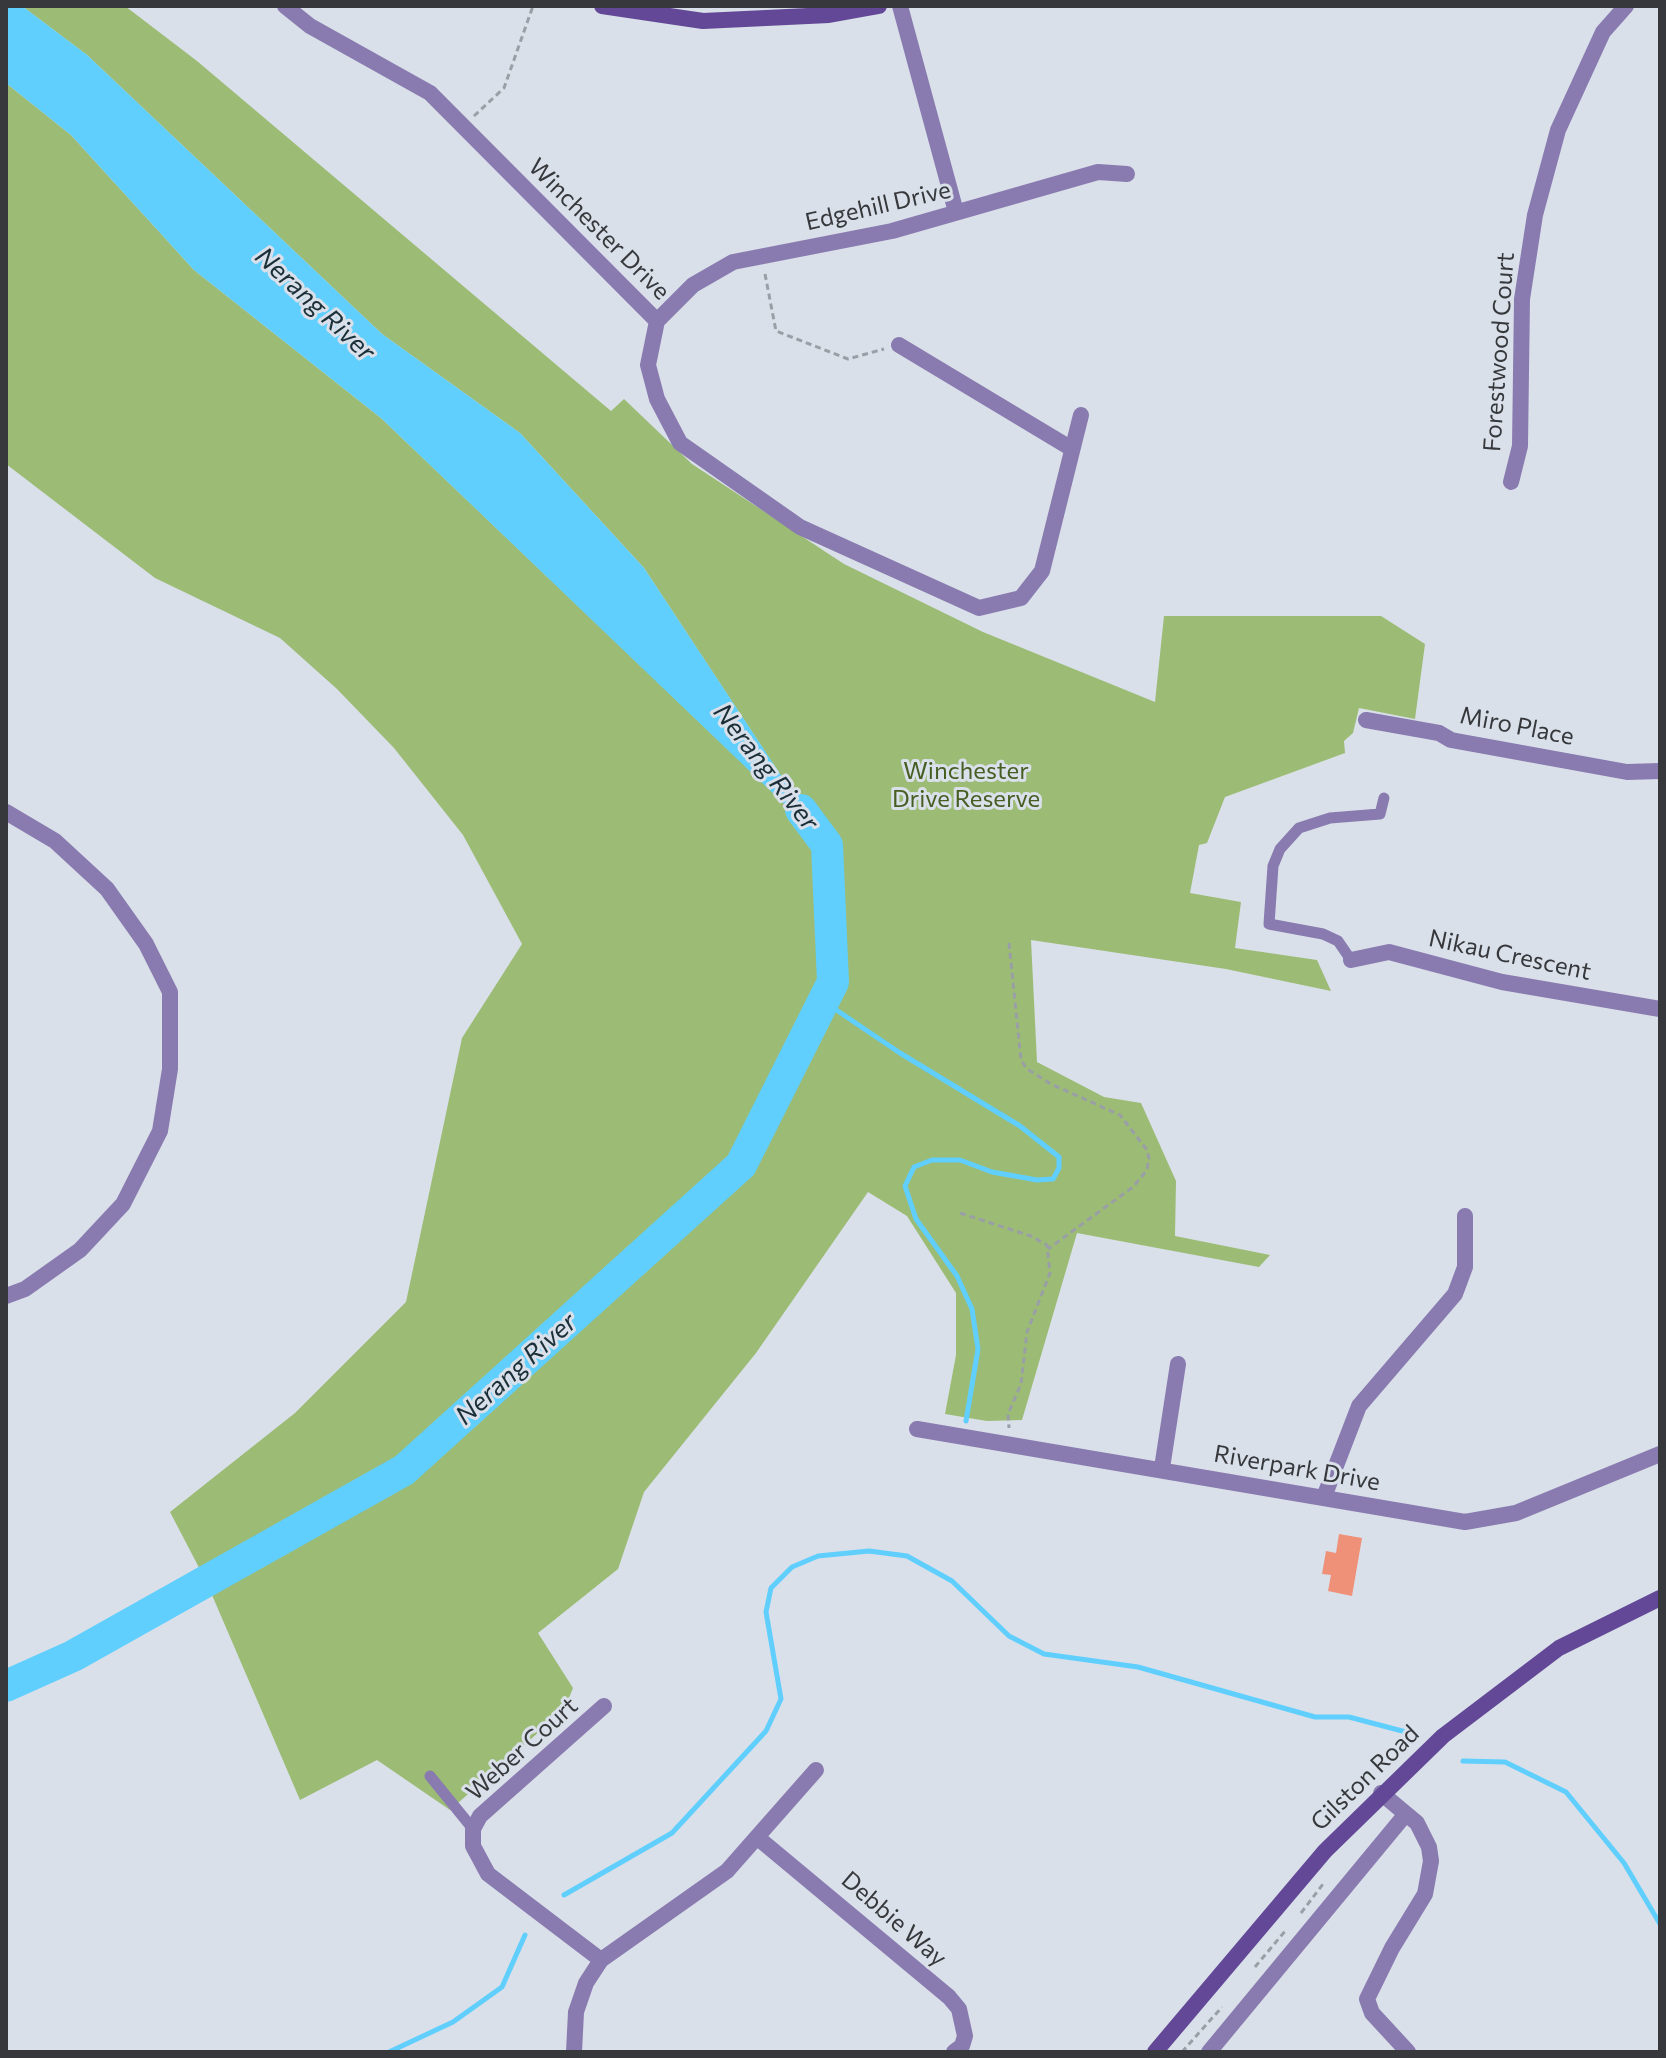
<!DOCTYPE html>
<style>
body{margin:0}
#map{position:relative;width:1666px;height:2058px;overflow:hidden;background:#d9e0e9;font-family:Commissioner,sans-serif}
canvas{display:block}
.frame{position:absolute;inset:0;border:8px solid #36383c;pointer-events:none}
</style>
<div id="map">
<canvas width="1666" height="2058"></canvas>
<div class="frame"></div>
</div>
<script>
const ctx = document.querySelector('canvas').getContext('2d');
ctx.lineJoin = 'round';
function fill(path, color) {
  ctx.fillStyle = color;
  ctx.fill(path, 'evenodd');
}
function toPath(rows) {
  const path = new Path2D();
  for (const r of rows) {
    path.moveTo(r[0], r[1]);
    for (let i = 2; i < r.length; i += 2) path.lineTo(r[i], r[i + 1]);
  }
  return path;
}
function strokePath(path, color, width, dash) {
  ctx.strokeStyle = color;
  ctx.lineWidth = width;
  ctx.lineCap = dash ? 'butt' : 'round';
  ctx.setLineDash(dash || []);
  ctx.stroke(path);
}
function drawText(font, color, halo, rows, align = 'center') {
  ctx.font = font + ' Commissioner,sans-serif';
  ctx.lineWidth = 6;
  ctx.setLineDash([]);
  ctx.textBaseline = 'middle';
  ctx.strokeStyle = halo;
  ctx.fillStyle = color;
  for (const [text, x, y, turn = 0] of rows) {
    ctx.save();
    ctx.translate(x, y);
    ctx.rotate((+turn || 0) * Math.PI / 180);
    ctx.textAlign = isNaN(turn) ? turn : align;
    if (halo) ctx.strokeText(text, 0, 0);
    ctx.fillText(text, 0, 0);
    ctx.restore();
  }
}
fill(toPath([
 [22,6,125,6,197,61,611,411,624,399,692,464,844,564,983,632,1155,702,1164,616,1381,616,1425,644,1415,719,1359,708,1353,733,1344,741,1345,753,1225,797,1207,843,1199,845,1190,893,1241,902,1235,948,1317,960,1331,991,1226,969,1031,940,1037,1062,1104,1097,1141,1103,1176,1181,1175,1236,1270,1255,1259,1267,1077,1233,1022,1420,987,1421,945,1414,956,1355,956,1293,907,1216,868,1192,756,1353,644,1492,618,1569,538,1633,573,1688,564,1710,450,1810,377,1760,300,1800,206,1581,170,1512,295,1413,406,1302,462,1038,522,944,463,835,394,748,337,689,280,638,155,578,6,464,6,83,71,135,194,270,381,418,824,841,644,568,520,433,382,334,87,55]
]), '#9cbb75');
fill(toPath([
 [6,6,22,6,87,55,382,334,520,433,644,568,827,845,381,418,194,270,71,135,6,83]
]), '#60cffe');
strokePath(toPath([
 [823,1001,900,1053,1020,1126,1059,1157,1059,1168,1053,1179,1037,1180,992,1172,960,1160,932,1160,914,1167,905,1186,916,1219,957,1276,972,1309,978,1349,966,1421],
 [1463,1761,1505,1762,1566,1792,1624,1863,1660,1924],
 [564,1895,672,1833,766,1731,781,1699,766,1612,771,1588,792,1567,818,1556,869,1551,907,1556,952,1581,1009,1636,1044,1654,1138,1667,1315,1717,1349,1717,1406,1732],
 [389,2052,453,2022,502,1987,525,1935]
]), '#60cffe', 5);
strokePath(toPath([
 [6,1686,73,1656,404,1470,741,1165,833,982,827,845,801,810]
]), '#60cffe', 32);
fill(toPath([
 [1339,1534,1362,1538,1352,1596,1328,1591,1331,1575,1322,1574,1326,1551,1336,1553]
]), '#ef9079');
strokePath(toPath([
 [474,116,504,88,533,6],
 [765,274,776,331,848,359,884,349],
 [1009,943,1021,1060,1027,1069,1051,1084,1120,1115,1147,1150,1149,1158,1147,1170,1133,1187,1048,1249],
 [960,1213,1031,1236,1047,1245,1050,1273,1027,1332,1021,1384,1008,1414,1009,1428],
 [1301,1913,1323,1884],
 [1255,1967,1286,1930],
 [1182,2052,1222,2007]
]), '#9a9fa6', 3, [6, 4]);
strokePath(toPath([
 [1351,960,1338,941,1323,934,1269,924,1273,866,1280,849,1299,828,1330,818,1380,814,1384,798],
 [430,1776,473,1829]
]), '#897bb0', 11);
strokePath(toPath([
 [285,6,310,26,430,93,657,321],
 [900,6,956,212],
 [657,321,648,365,657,399,680,443,800,527,979,608,1021,598,1042,571,1081,415],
 [657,321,693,285,733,262,892,231,1098,172,1127,174],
 [899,345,1072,449],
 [1511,482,1520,446,1522,299,1535,215,1558,130,1603,32,1626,6],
 [1366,720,1439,733,1451,740,1627,772,1660,771],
 [6,812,55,841,107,889,146,944,170,992,170,1069,160,1131,123,1204,80,1250,25,1289,6,1296],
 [1351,960,1389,952,1502,982,1660,1009],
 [917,1429,1465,1522,1516,1513,1660,1454],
 [1162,1468,1178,1364],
 [1324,1497,1359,1406,1455,1294,1465,1267,1465,1216],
 [1381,1793,1417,1823,1429,1847,1431,1861,1425,1894,1392,1948,1367,1999,1372,2013,1408,2052],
 [758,1838,949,1997,959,2009,965,2036,962,2046,954,2052],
 [601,1960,488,1874,473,1846,473,1829,480,1816,604,1706],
 [574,2052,576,2012,586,1983,601,1960,727,1871,816,1770],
 [1209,2052,1405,1815]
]), '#897bb0', 16);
strokePath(toPath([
 [602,6,703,21,829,15,879,6],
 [1155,2052,1325,1851,1443,1736,1559,1648,1660,1598]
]), '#624896', 16);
drawText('24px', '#36383c', '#d9e0e9', [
 ["Edgehill Drive",878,206,-13],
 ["Winchester Drive",599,229,45],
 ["Forestwood Court",1499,352,-86],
 ["Miro Place",1517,726,11],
 ["Nikau Crescent",1510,955,12],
 ["Riverpark Drive",1297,1468,10],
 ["Weber Court",522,1749,-42],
 ["Gilston Road",1365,1778,-44],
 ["Debbie Way",894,1919,41]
]);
drawText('24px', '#465e22', '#d9e0e9', [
 ["Winchester",966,771],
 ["Drive Reserve",966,799]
]);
drawText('italic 26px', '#1b2f38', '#d9e0e9', [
 ["Nerang River",315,304,43],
 ["Nerang River",766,767,52],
 ["Nerang River",516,1369,-42]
]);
</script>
